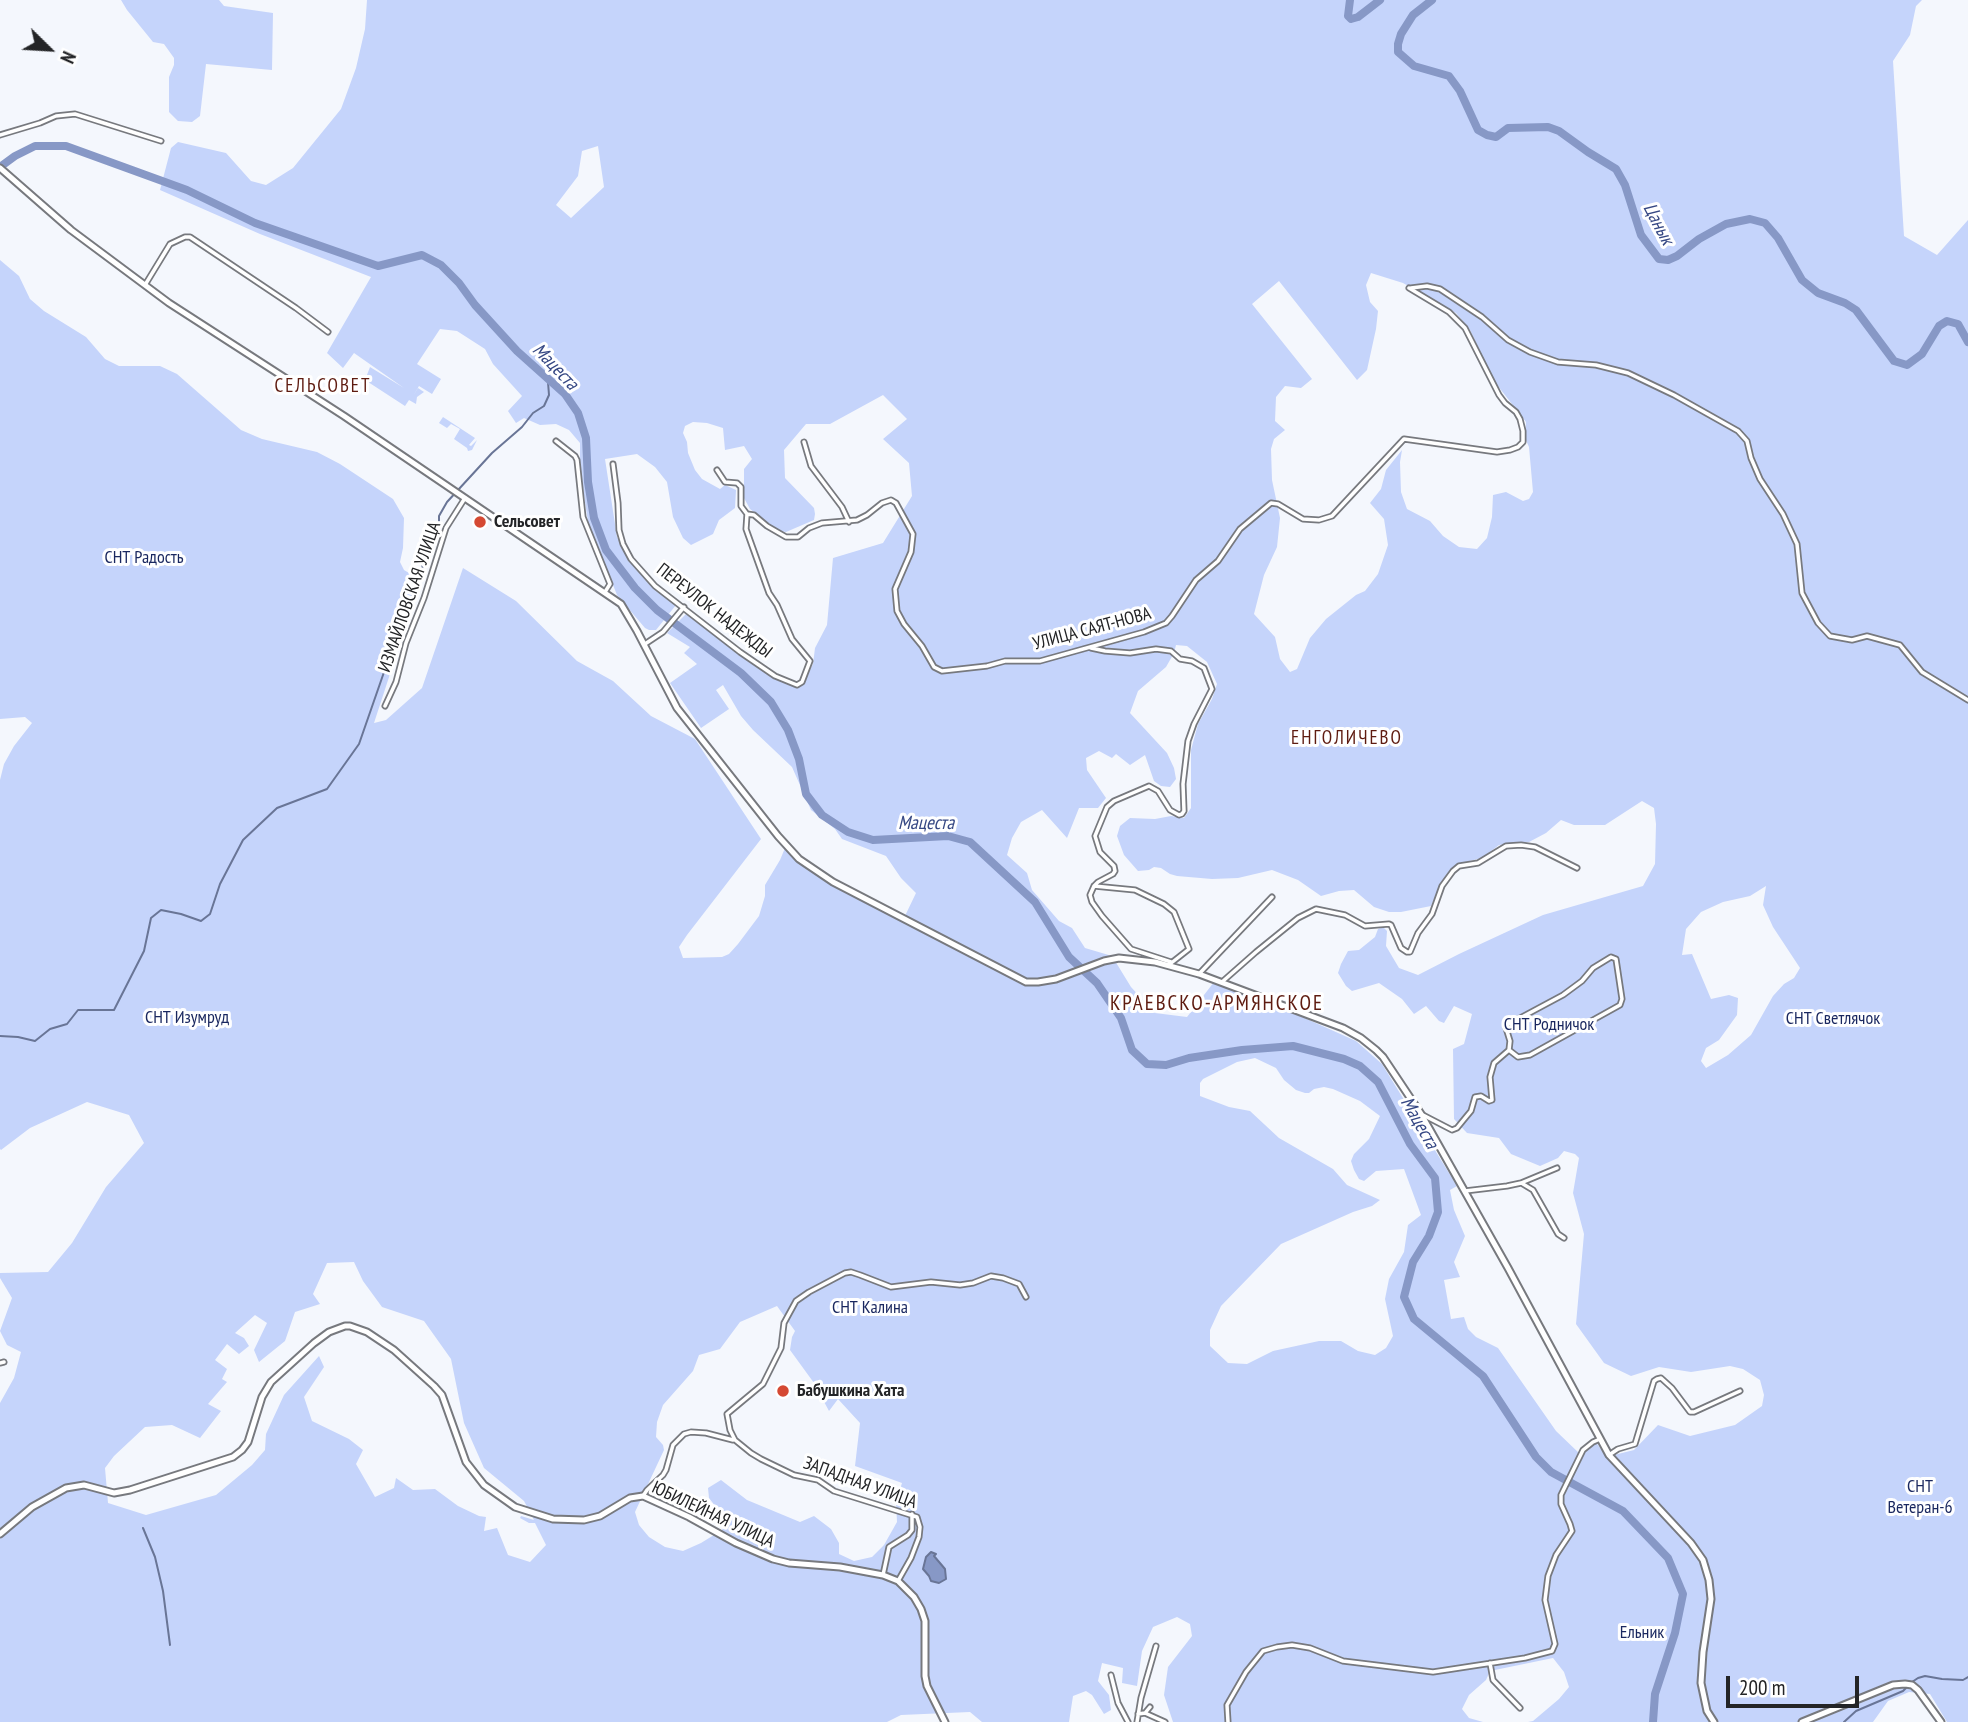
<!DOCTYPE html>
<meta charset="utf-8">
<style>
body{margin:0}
#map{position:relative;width:1968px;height:1722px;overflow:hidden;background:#f4f7fd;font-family:"PT Sans Narrow",sans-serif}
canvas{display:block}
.north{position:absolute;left:14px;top:14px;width:70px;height:70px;-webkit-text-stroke:5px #fff;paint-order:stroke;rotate:114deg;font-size:19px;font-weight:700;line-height:28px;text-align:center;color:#232426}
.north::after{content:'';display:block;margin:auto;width:24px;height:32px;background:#232426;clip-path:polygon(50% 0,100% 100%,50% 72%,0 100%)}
.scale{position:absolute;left:1726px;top:1676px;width:133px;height:32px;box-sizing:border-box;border:4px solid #232426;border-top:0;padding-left:9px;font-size:21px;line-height:24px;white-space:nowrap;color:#232426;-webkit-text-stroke:5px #fff;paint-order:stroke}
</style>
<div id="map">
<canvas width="1968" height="1722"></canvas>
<div class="north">N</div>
<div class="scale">200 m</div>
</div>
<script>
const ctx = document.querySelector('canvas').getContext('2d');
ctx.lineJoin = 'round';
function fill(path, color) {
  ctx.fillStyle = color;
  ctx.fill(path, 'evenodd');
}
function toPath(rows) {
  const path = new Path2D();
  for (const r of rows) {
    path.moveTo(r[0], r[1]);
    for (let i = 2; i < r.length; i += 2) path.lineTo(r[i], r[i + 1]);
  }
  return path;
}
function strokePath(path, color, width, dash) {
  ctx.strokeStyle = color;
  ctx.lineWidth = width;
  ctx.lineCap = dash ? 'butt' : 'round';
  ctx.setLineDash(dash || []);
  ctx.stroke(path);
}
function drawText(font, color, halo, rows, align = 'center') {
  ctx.font = font + ' "PT Sans Narrow",sans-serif';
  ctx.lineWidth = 6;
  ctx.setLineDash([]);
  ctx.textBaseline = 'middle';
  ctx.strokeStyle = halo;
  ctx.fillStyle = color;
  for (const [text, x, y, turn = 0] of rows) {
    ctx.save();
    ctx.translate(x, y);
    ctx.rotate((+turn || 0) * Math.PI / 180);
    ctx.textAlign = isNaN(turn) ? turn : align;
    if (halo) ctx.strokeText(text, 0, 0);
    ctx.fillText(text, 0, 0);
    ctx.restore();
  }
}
fill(toPath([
 [121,0,219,0,224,6,273,13,272,70,206,64,200,116,192,122,178,121,169,112,169,77,174,65,174,58,164,44,153,42,127,10],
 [367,0,1922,0,1916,6,1910,35,1893,61,1904,236,1937,255,1968,220,1968,1722,1947,1722,1930,1694,1909,1692,1888,1701,1873,1722,1528,1722,1533,1721,1559,1699,1569,1687,1564,1672,1553,1658,1490,1671,1486,1680,1469,1695,1462,1709,1469,1718,1483,1722,1173,1722,1164,1695,1168,1667,1192,1636,1190,1624,1177,1617,1153,1627,1142,1651,1137,1686,1122,1683,1123,1668,1102,1663,1098,1681,1109,1695,1111,1710,1104,1714,1092,1695,1086,1691,1073,1696,1069,1722,982,1722,970,1712,901,1715,887,1722,0,1722,0,1403,14,1378,21,1352,7,1345,0,1331,12,1298,0,1278,0,1273,48,1272,72,1243,106,1187,144,1143,129,1115,87,1102,30,1128,1,1150,0,1149,0,780,4,764,14,746,32,723,25,717,0,719,0,260,19,276,30,299,44,311,86,337,105,359,119,366,160,366,177,374,241,430,262,439,317,452,340,464,393,499,404,518,403,548,400,562,404,570,414,576,417,582,390,674,374,723,386,720,422,688,463,568,516,601,577,661,613,681,651,716,695,739,761,839,687,935,679,947,683,958,722,957,729,954,738,944,759,916,765,896,765,885,780,860,785,848,813,871,904,918,916,893,901,878,886,856,842,839,835,829,811,810,792,767,753,730,741,716,723,685,716,690,729,709,701,728,670,683,697,664,684,653,690,647,667,633,686,614,765,672,795,686,804,681,813,664,815,648,827,625,833,558,883,543,912,496,909,463,883,439,907,419,883,395,830,424,806,424,784,450,785,478,814,508,815,514,814,520,786,532,778,531,750,509,744,498,744,469,752,459,744,446,725,450,723,428,707,423,693,422,685,426,683,433,687,442,688,453,695,470,702,479,720,489,725,485,736,490,735,508,719,520,713,534,691,545,683,538,673,517,667,482,655,467,637,454,605,459,617,537,632,563,654,588,676,605,656,630,649,630,645,628,617,595,588,522,580,468,580,443,569,430,556,424,540,425,524,418,516,423,508,411,522,396,493,364,485,349,457,331,440,329,417,364,441,379,432,394,419,386,413,396,418,388,424,392,417,397,416,404,409,400,405,406,365,380,370,367,404,388,354,353,343,368,327,353,371,277,260,234,160,190,171,148,178,142,226,153,251,181,266,185,293,168,341,109,356,68,365,29],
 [598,146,604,187,571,218,556,205,578,176,582,151],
 [1371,273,1403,283,1456,313,1470,330,1494,381,1526,422,1525,438,1529,447,1533,492,1529,499,1523,501,1506,492,1493,495,1492,517,1487,538,1477,549,1459,547,1443,536,1430,521,1407,509,1401,492,1400,462,1402,450,1386,470,1381,489,1370,503,1384,519,1388,545,1378,574,1365,591,1356,595,1326,619,1310,638,1297,669,1290,672,1280,659,1275,637,1254,614,1264,575,1277,547,1280,518,1272,480,1271,449,1274,439,1285,430,1275,421,1276,397,1285,386,1301,388,1312,379,1252,304,1279,281,1357,380,1367,370,1376,329,1378,311,1370,302,1366,285],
 [1176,645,1187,646,1207,662,1217,684,1212,699,1198,724,1191,750,1191,808,1184,818,1171,816,1155,819,1130,818,1120,826,1117,836,1124,855,1138,871,1149,870,1154,867,1161,868,1170,874,1177,876,1212,879,1238,878,1272,870,1298,880,1321,896,1339,891,1354,890,1374,907,1389,912,1401,912,1431,906,1441,882,1457,864,1482,858,1499,845,1529,842,1546,833,1561,820,1574,825,1605,825,1642,801,1654,808,1656,824,1655,864,1643,886,1543,915,1459,954,1418,975,1399,968,1386,946,1387,931,1383,927,1378,929,1375,937,1359,950,1348,951,1341,964,1338,973,1346,986,1352,991,1379,983,1402,999,1414,1014,1426,1006,1439,1021,1444,1023,1454,1006,1472,1014,1464,1044,1453,1049,1454,1119,1467,1133,1499,1138,1511,1154,1540,1166,1558,1158,1564,1151,1575,1154,1579,1158,1573,1193,1584,1234,1576,1324,1604,1363,1631,1376,1659,1367,1691,1372,1730,1366,1743,1369,1760,1380,1764,1395,1762,1406,1735,1425,1690,1436,1658,1425,1634,1450,1606,1457,1596,1442,1580,1454,1556,1431,1498,1348,1476,1337,1468,1329,1464,1317,1451,1319,1444,1280,1460,1277,1454,1262,1465,1236,1454,1210,1450,1190,1457,1186,1382,1064,1356,1041,1289,1011,1214,982,1187,1017,1155,1013,1131,987,1112,956,1085,948,1072,928,1059,921,1032,890,1027,873,1007,855,1012,838,1021,822,1042,810,1067,838,1079,808,1098,808,1106,798,1087,770,1086,758,1099,751,1112,758,1116,754,1130,765,1145,755,1154,781,1161,786,1170,787,1176,779,1174,768,1167,753,1130,713,1138,691,1166,667,1174,653],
 [1766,886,1763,905,1773,927,1800,968,1794,978,1784,984,1773,996,1751,1035,1728,1055,1706,1068,1701,1061,1706,1048,1719,1040,1737,1015,1738,998,1729,995,1711,999,1692,954,1682,955,1686,929,1701,912,1723,902,1750,896],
 [1255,1058,1276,1068,1284,1080,1296,1090,1305,1093,1309,1093,1314,1089,1324,1087,1333,1089,1360,1101,1380,1116,1369,1139,1354,1154,1351,1161,1354,1170,1359,1179,1364,1181,1376,1171,1404,1169,1421,1215,1408,1225,1404,1252,1389,1279,1385,1299,1393,1336,1386,1348,1375,1355,1358,1351,1341,1341,1319,1341,1273,1351,1247,1364,1228,1363,1210,1346,1210,1330,1221,1306,1281,1244,1353,1212,1372,1206,1380,1200,1347,1185,1333,1169,1279,1138,1250,1111,1229,1107,1200,1096,1200,1083,1203,1079,1237,1062],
 [354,1262,363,1281,382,1307,424,1321,451,1359,464,1423,484,1468,524,1501,534,1520,521,1516,520,1518,529,1523,535,1523,546,1545,530,1562,508,1555,497,1528,484,1531,486,1517,479,1516,458,1506,435,1489,413,1490,396,1478,394,1488,375,1497,356,1464,363,1450,349,1439,312,1421,304,1397,324,1367,319,1356,284,1395,266,1434,265,1450,252,1465,216,1495,146,1515,108,1503,105,1468,114,1456,145,1427,172,1425,200,1438,221,1411,208,1404,227,1382,222,1379,227,1369,215,1360,227,1344,239,1354,249,1346,244,1338,235,1333,255,1315,267,1323,254,1350,259,1362,285,1341,295,1312,320,1304,313,1294,327,1263],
 [777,1306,795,1331,792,1337,790,1350,814,1383,829,1411,838,1399,860,1423,855,1466,902,1483,896,1502,897,1522,884,1545,872,1557,854,1561,839,1554,839,1543,831,1529,814,1516,800,1522,747,1500,721,1480,708,1488,709,1498,719,1511,725,1525,722,1530,701,1543,683,1551,665,1547,649,1537,639,1525,635,1512,664,1450,663,1445,656,1437,657,1422,663,1405,693,1371,699,1355,720,1349,740,1322],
 [443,417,475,438,469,445,471,446,477,440,472,450,468,451,467,448,454,439,460,429,451,424,447,428,439,423]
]), '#c5d4fb');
const water = toPath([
 [931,1552,936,1554,934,1556,945,1569,946,1579,939,1583,931,1581,929,1576,923,1569,926,1557,931,1552]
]);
fill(water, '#8798c6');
strokePath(water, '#697596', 2);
strokePath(toPath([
 [0,1036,18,1037,35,1041,50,1029,67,1024,78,1010,114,1010,144,951,151,918,161,910,181,914,201,921,210,914,220,884,243,840,277,808,327,789,359,744,399,629,422,572,423,560,437,537,439,527,439,516,447,502,492,453,522,427,533,413,544,406,549,395,548,382,537,368],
 [143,1528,155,1557,163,1591,170,1645],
 [1912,1682,1918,1678,1925,1676,1942,1679,1963,1680,1968,1677],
 [1844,1722,1856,1711,1903,1691,1908,1686]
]), '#697596', 2);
strokePath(toPath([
 [1350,0,1348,16,1351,19,1358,17,1380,0],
 [1432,0,1413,15,1401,34,1398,44,1398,52,1414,66,1449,76,1460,91,1478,130,1487,135,1496,137,1508,128,1548,127,1559,131,1588,152,1616,169,1625,185,1641,235,1659,259,1668,260,1677,256,1699,239,1726,224,1750,219,1765,223,1778,238,1802,280,1818,293,1845,303,1856,310,1894,361,1907,365,1922,354,1939,326,1947,321,1958,324,1968,342],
 [0,167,15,156,35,146,66,146,187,190,255,223,378,266,422,255,441,265,459,283,475,305,517,351,565,394,578,413,586,438,588,482,594,518,606,550,635,588,657,610,741,673,771,702,788,730,799,759,806,794,822,815,848,832,873,840,948,836,970,842,1035,902,1069,957,1097,983,1121,1018,1132,1050,1147,1064,1166,1065,1189,1058,1242,1050,1293,1046,1344,1059,1360,1066,1378,1082,1410,1144,1435,1178,1438,1212,1429,1236,1413,1262,1404,1297,1414,1319,1483,1376,1536,1457,1551,1472,1623,1511,1668,1558,1683,1594,1675,1633,1655,1694,1653,1722]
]), '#8798c6', 8);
const minor = toPath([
 [0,135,40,123,56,116,75,114,161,141],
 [145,285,170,244,185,237,190,237,296,308,328,332],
 [1411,288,1427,286,1440,289,1482,317,1508,340,1530,352,1558,362,1596,365,1628,373,1674,395,1738,431,1747,441,1751,458,1760,479,1783,514,1797,544,1802,593,1818,623,1830,636,1852,640,1867,636,1900,645,1922,672,1968,700],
 [556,441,575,456,577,460,583,517,610,584,605,592],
 [804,442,811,466,842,507,849,522],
 [613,464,618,503,619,530,623,544,631,559,655,586,740,652,775,676,797,685,802,682,810,661,792,639,777,605,769,593,746,529,747,514,741,506,741,487,737,483,725,482,717,470],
 [747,514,754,515,767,526,786,537,798,537,809,528,822,523,857,520,867,515,882,503,891,500,896,503,913,534,911,552,895,589,897,611,904,624,922,646,934,667,942,671,987,666,1005,661,1040,661,1144,632,1166,623,1172,616,1196,580,1218,561,1240,529,1271,503,1278,504,1303,519,1319,520,1332,516,1404,439,1497,452,1510,450,1518,447,1523,442,1523,431,1520,419,1516,412,1505,403,1499,395,1465,328,1449,312,1409,288],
 [645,644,663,632,684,607],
 [1091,648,1105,651,1130,653,1156,649,1171,651,1180,659,1192,661,1204,668,1212,689,1194,724,1188,741,1183,784,1184,811,1182,814,1179,815,1170,810,1158,791,1149,786,1114,801,1107,807,1095,836,1100,852,1114,866,1115,871,1113,874,1098,882,1094,886,1090,895,1092,902,1102,916,1131,949,1171,962],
 [385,706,396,682,406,643,424,598,446,528,465,498],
 [1094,886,1135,890,1164,904,1174,912,1189,949,1170,964],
 [1199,974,1272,897],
 [1222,982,1256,952,1298,918,1316,909,1345,915,1365,926,1389,924,1391,925,1401,948,1407,952,1410,952,1418,933,1432,914,1442,886,1453,871,1459,866,1478,863,1506,846,1521,845,1535,847,1577,868],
 [1423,1115,1452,1130,1457,1128,1466,1117,1471,1111,1475,1097,1481,1096,1489,1101,1492,1100,1490,1077,1494,1063,1509,1050,1510,1041,1506,1028,1507,1025,1563,995,1582,981,1593,968,1611,957,1616,959,1622,999,1620,1005,1530,1055,1518,1057,1509,1050],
 [1523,1184,1533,1190,1558,1234,1564,1238],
 [1465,1191,1507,1186,1521,1183,1557,1168],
 [0,1363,4,1362],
 [1609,1455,1618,1449,1635,1444,1654,1381,1657,1379,1661,1378,1672,1388,1690,1412,1694,1412,1740,1391],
 [643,1496,647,1490,663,1475,666,1470,673,1445,684,1434,691,1432,706,1433,733,1440],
 [883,1575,889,1547,908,1535,912,1530,912,1514],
 [898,1581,911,1558,919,1537,920,1527,917,1517,834,1491,818,1480,794,1475,761,1459,751,1453,735,1440,730,1430,727,1414,763,1384,781,1348,784,1323,796,1301,809,1292,845,1273,851,1272,860,1275,891,1287,931,1282,960,1285,973,1283,991,1276,1003,1278,1019,1284,1026,1297],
 [1490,1663,1493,1680,1520,1708],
 [1111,1675,1118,1703,1128,1722],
 [1145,1713,1150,1707],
 [1138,1714,1145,1713,1165,1722],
 [1137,1722,1141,1698,1156,1646],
 [1228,1722,1227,1705,1246,1672,1263,1651,1277,1647,1292,1645,1310,1648,1343,1661,1433,1672,1525,1658,1552,1651,1555,1644,1545,1600,1548,1576,1556,1555,1572,1531,1570,1524,1561,1504,1561,1495,1583,1450,1593,1442,1600,1439]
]);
const tertiary = toPath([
 [0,168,71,230,169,303,344,416,621,604,637,631,677,708,778,836,799,859,833,882,1026,982,1038,982,1056,979,1104,961,1119,958,1155,962,1199,974,1343,1028,1361,1038,1376,1050,1383,1057,1421,1114,1508,1268,1609,1455,1691,1543,1703,1560,1709,1580,1711,1599,1703,1652,1701,1683,1707,1711,1714,1722],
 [0,1534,32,1507,66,1488,84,1485,114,1493,130,1490,233,1457,242,1450,248,1442,262,1397,271,1382,314,1343,329,1332,345,1326,350,1326,367,1332,394,1350,434,1386,442,1395,466,1462,484,1485,515,1507,553,1519,584,1520,600,1516,630,1498,643,1496,689,1517,736,1543,773,1559,789,1563,840,1567,883,1575,898,1581,914,1597,921,1609,925,1621,925,1676,927,1686,945,1722],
 [1802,1722,1893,1685,1905,1684,1912,1685,1918,1690,1941,1722]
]);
strokePath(minor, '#77797e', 7);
strokePath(tertiary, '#77797e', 9);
strokePath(minor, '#fff', 3.5);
strokePath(tertiary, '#fff', 5);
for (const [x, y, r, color] of [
 [480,522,7,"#d54933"],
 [783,1391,7,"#d54933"]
]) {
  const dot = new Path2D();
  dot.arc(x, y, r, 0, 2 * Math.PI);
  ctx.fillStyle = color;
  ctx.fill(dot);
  strokePath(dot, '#fff', 2.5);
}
drawText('bold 18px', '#232426', '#fff', [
 ["Сельсовет",494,522],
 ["Бабушкина Хата",797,1391]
], 'left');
drawText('18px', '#19275f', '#fff', [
 ["СНТ Радость",144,558],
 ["СНТ Изумруд",187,1018],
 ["СНТ Светлячок",1833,1019],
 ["СНТ Родничок",1549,1025],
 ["СНТ Калина",870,1308],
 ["СНТ",1920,1487],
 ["Ветеран-6",1920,1508],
 ["Ельник",1642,1633]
]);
drawText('18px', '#232426', '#fff', [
 ["ИЗМАЙЛОВСКАЯ УЛИЦА",410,597,-71],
 ["ПЕРЕУЛОК НАДЕЖДЫ",714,611,38],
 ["УЛИЦА САЯТ-НОВА",1092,629,-15],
 ["ЗАПАДНАЯ УЛИЦА",860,1483,20],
 ["ЮБИЛЕЙНАЯ УЛИЦА",713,1515,25]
]);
drawText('italic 19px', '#364884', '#fff', [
 ["Цанык",1658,224,62],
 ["Мацеста",555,367,46],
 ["Мацеста",926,824],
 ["Мацеста",1419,1123,60]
]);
ctx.letterSpacing = '2px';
drawText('19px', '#5e1b10', '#fff', [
 ["СЕЛЬСОВЕТ",323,387],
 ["ЕНГОЛИЧЕВО",1347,739]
]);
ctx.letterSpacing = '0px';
ctx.letterSpacing = '2px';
drawText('21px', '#5e1b10', '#fff', [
 ["КРАЕВСКО-АРМЯНСКОЕ",1217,1004]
]);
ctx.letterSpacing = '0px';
</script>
